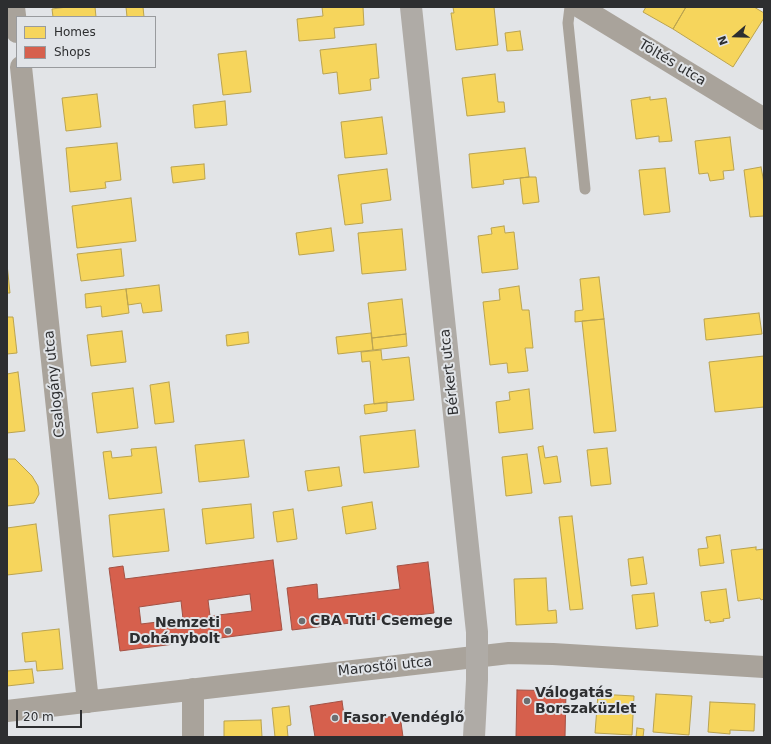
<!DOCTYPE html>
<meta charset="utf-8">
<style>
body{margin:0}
#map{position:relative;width:771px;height:744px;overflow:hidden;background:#e2e4e7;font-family:"DejaVu Sans",sans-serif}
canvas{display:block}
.frame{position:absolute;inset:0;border:8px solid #2d2e30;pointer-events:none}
.legend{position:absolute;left:16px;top:16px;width:140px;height:52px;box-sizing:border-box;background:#e1e4e8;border:1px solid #999b9e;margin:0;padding:5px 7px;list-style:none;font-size:12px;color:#2d2e30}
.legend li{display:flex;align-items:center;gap:8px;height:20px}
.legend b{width:20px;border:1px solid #999b9e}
.north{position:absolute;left:715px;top:16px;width:40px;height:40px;-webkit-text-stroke:3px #e1e4e8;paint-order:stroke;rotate:250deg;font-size:11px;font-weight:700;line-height:16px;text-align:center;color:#2d2e30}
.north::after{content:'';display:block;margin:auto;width:14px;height:18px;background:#2d2e30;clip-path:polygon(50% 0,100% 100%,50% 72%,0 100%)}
.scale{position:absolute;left:16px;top:710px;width:66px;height:18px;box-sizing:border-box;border:2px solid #2d2e30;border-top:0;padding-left:5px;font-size:12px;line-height:14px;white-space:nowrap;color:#2d2e30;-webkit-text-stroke:3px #e1e4e8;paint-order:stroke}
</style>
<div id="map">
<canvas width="771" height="744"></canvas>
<div class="frame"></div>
<ul class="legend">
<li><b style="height:11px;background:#f6d55c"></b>Homes</li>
<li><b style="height:11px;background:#d6604d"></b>Shops</li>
</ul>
<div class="north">N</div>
<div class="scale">20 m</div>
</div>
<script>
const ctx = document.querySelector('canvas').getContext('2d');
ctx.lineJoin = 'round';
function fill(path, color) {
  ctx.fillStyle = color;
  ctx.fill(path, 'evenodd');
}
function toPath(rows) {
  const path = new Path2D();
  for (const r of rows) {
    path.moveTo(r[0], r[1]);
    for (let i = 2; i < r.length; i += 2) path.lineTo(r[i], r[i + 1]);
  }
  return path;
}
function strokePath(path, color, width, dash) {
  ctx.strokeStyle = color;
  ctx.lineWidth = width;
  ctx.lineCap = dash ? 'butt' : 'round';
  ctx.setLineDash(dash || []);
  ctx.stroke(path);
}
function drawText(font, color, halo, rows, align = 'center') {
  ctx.font = font + ' "DejaVu Sans",sans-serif';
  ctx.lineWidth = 4;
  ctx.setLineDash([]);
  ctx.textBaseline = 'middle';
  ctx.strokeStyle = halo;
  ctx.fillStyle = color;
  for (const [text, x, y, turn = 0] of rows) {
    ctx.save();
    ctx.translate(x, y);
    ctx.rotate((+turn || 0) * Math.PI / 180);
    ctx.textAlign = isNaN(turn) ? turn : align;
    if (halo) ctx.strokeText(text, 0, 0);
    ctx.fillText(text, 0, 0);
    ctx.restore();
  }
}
const homes = toPath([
 [67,7,95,7,96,17,53,17,52,9,67,7],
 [126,7,143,7,144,17,127,17,126,7],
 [322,7,363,7,364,25,334,28,335,38,299,41,297,19,323,16,322,7],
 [453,7,494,7,498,45,456,50,451,13,454,13,453,7],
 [646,7,686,7,673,29,643,12,646,7],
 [686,7,754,7,764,13,764,18,733,67,673,29,686,7],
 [520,31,523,50,507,51,505,33,520,31],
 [376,44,379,78,370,79,371,90,339,94,337,72,323,74,320,50,376,44],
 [246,51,251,92,223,95,218,54,246,51],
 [495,74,498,102,504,102,505,112,467,116,462,78,495,74],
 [97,94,101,127,66,131,62,98,97,94],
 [650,97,650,100,666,98,672,141,659,142,659,136,636,139,631,100,650,97],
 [225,101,227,125,195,128,193,105,225,101],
 [382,117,387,154,345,158,341,122,382,117],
 [730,137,734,170,723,171,724,179,710,181,708,173,699,174,695,141,730,137],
 [117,143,121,180,105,182,106,188,70,192,66,148,117,143],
 [525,148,529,177,503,180,504,184,472,188,469,154,525,148],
 [204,164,205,179,173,183,171,167,204,164],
 [761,167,764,183,764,216,750,217,744,170,761,167],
 [665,168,670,212,644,215,639,170,665,168],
 [387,169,391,200,361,204,363,223,345,225,338,175,387,169],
 [529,177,536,177,539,202,523,204,520,178,529,177],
 [131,198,136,241,77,248,72,206,131,198],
 [504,226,505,233,514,232,518,269,482,273,478,236,492,234,491,228,504,226],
 [331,228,334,251,299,255,296,233,331,228],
 [402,229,406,270,362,274,358,233,402,229],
 [121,249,124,276,81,281,77,254,121,249],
 [7,264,10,293,7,293,7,264],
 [599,277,604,319,575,322,575,311,583,310,580,279,599,277],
 [159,285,162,311,143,313,141,303,128,305,126,289,159,285],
 [519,286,522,310,529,310,533,348,525,348,528,371,508,373,507,363,490,365,483,302,500,300,499,289,519,286],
 [126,289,129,313,102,317,101,306,86,308,85,294,126,289],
 [402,299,406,334,372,338,368,303,402,299],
 [759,313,762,334,706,340,704,319,759,313],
 [7,317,13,317,17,353,7,354,7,317],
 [604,319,616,431,594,433,582,321,604,319],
 [122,331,126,362,91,366,87,335,122,331],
 [248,332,249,343,227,346,226,335,248,332],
 [371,333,373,350,338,354,336,337,371,333],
 [406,334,407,346,373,350,372,338,406,334],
 [381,350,382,360,409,357,414,400,374,404,370,361,362,362,361,352,381,350],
 [764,356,764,407,715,412,709,362,764,356],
 [18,372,25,431,7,433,7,374,18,372],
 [169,382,174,422,155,424,150,385,169,382],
 [133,388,138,428,97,433,92,393,133,388],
 [529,389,533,429,499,433,496,402,510,400,509,392,529,389],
 [387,402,387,411,365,414,364,405,387,402],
 [415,430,419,467,364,473,360,436,415,430],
 [244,440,249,477,199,482,195,445,244,440],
 [543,446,545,458,557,456,561,482,544,484,538,447,543,446],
 [156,447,162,493,109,499,103,452,111,451,112,458,132,456,131,449,156,447],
 [607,448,611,484,591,486,587,450,607,448],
 [527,454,532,493,506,496,502,457,527,454],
 [7,459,15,459,32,476,38,486,39,494,34,503,7,506,7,459],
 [339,467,342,486,308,491,305,471,339,467],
 [372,502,376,529,346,534,342,507,372,502],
 [251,504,254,538,206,544,202,509,251,504],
 [164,509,169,551,113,557,109,515,164,509],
 [293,509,297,539,277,542,273,512,293,509],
 [572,516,583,609,570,610,559,517,572,516],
 [36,524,42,571,7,575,7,528,36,524],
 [720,535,724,563,700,566,698,549,708,548,706,537,720,535],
 [756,547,756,550,764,549,764,599,761,600,760,598,738,601,731,550,756,547],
 [643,557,647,584,631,586,628,559,643,557],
 [546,578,548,611,556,610,557,623,516,625,514,579,546,578],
 [726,589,730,618,723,619,724,621,710,623,710,620,705,621,701,592,726,589],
 [654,593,658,626,636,629,632,595,654,593],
 [59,629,63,669,37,671,36,661,25,662,22,633,59,629],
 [32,669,34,683,7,686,7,671,32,669],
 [598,694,634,696,632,735,595,733,598,694],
 [656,694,692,696,689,735,653,732,656,694],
 [710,702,755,704,754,731,730,730,730,734,708,732,710,702],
 [289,706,291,725,287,726,288,737,275,737,272,708,289,706],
 [261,720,262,737,224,737,224,721,261,720],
 [637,728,644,729,643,737,636,737,637,728]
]);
fill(homes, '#f6d55c');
strokePath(homes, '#baa34f', 1);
const shops = toPath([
 [273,560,282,630,120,651,109,568,123,566,125,579,273,560],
 [250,594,252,611,210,616,208,600,250,594],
 [181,601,183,619,141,624,139,607,181,601],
 [428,562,434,613,292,630,287,588,317,584,318,599,400,589,397,566,428,562],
 [517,690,566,691,565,737,516,737,517,690],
 [342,701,344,715,358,713,359,722,400,715,403,737,315,737,310,706,342,701]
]);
fill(shops, '#d6604d');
strokePath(shops, '#a35144', 1);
strokePath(toPath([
 [570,7,568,23,585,189]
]), '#a9a39b', 11);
strokePath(toPath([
 [14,7,17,32],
 [580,7,764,119],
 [21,67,88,702],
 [7,711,509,653,553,654,764,667],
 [193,737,193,689]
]), '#a9a39b', 22);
strokePath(toPath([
 [411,7,477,632,477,680,474,737]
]), '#afaba6', 22);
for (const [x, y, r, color] of [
 [302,621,4,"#6c6e70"],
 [228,631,4,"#6c6e70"],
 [527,701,4,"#6c6e70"],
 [335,718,4,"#6c6e70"]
]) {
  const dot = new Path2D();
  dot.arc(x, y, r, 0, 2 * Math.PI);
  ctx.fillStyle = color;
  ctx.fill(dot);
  strokePath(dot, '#e1e4e8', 1.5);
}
drawText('14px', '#2d2e30', '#e1e4e8', [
 ["Töltés utca",672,63,31],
 ["Bérkert utca",450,372,-96],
 ["Csalogány utca",55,384,-96],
 ["Marostői utca",385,667,-6]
]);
drawText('bold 14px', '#2d2e30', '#e1e4e8', [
 ["CBA Tuti Csemege",310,621],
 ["Nemzeti",220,623,"right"],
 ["Dohánybolt",220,639,"right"],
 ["Válogatás",535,693],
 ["Borszaküzlet",535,709],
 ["Fasor Vendéglő",343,718]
], 'left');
</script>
